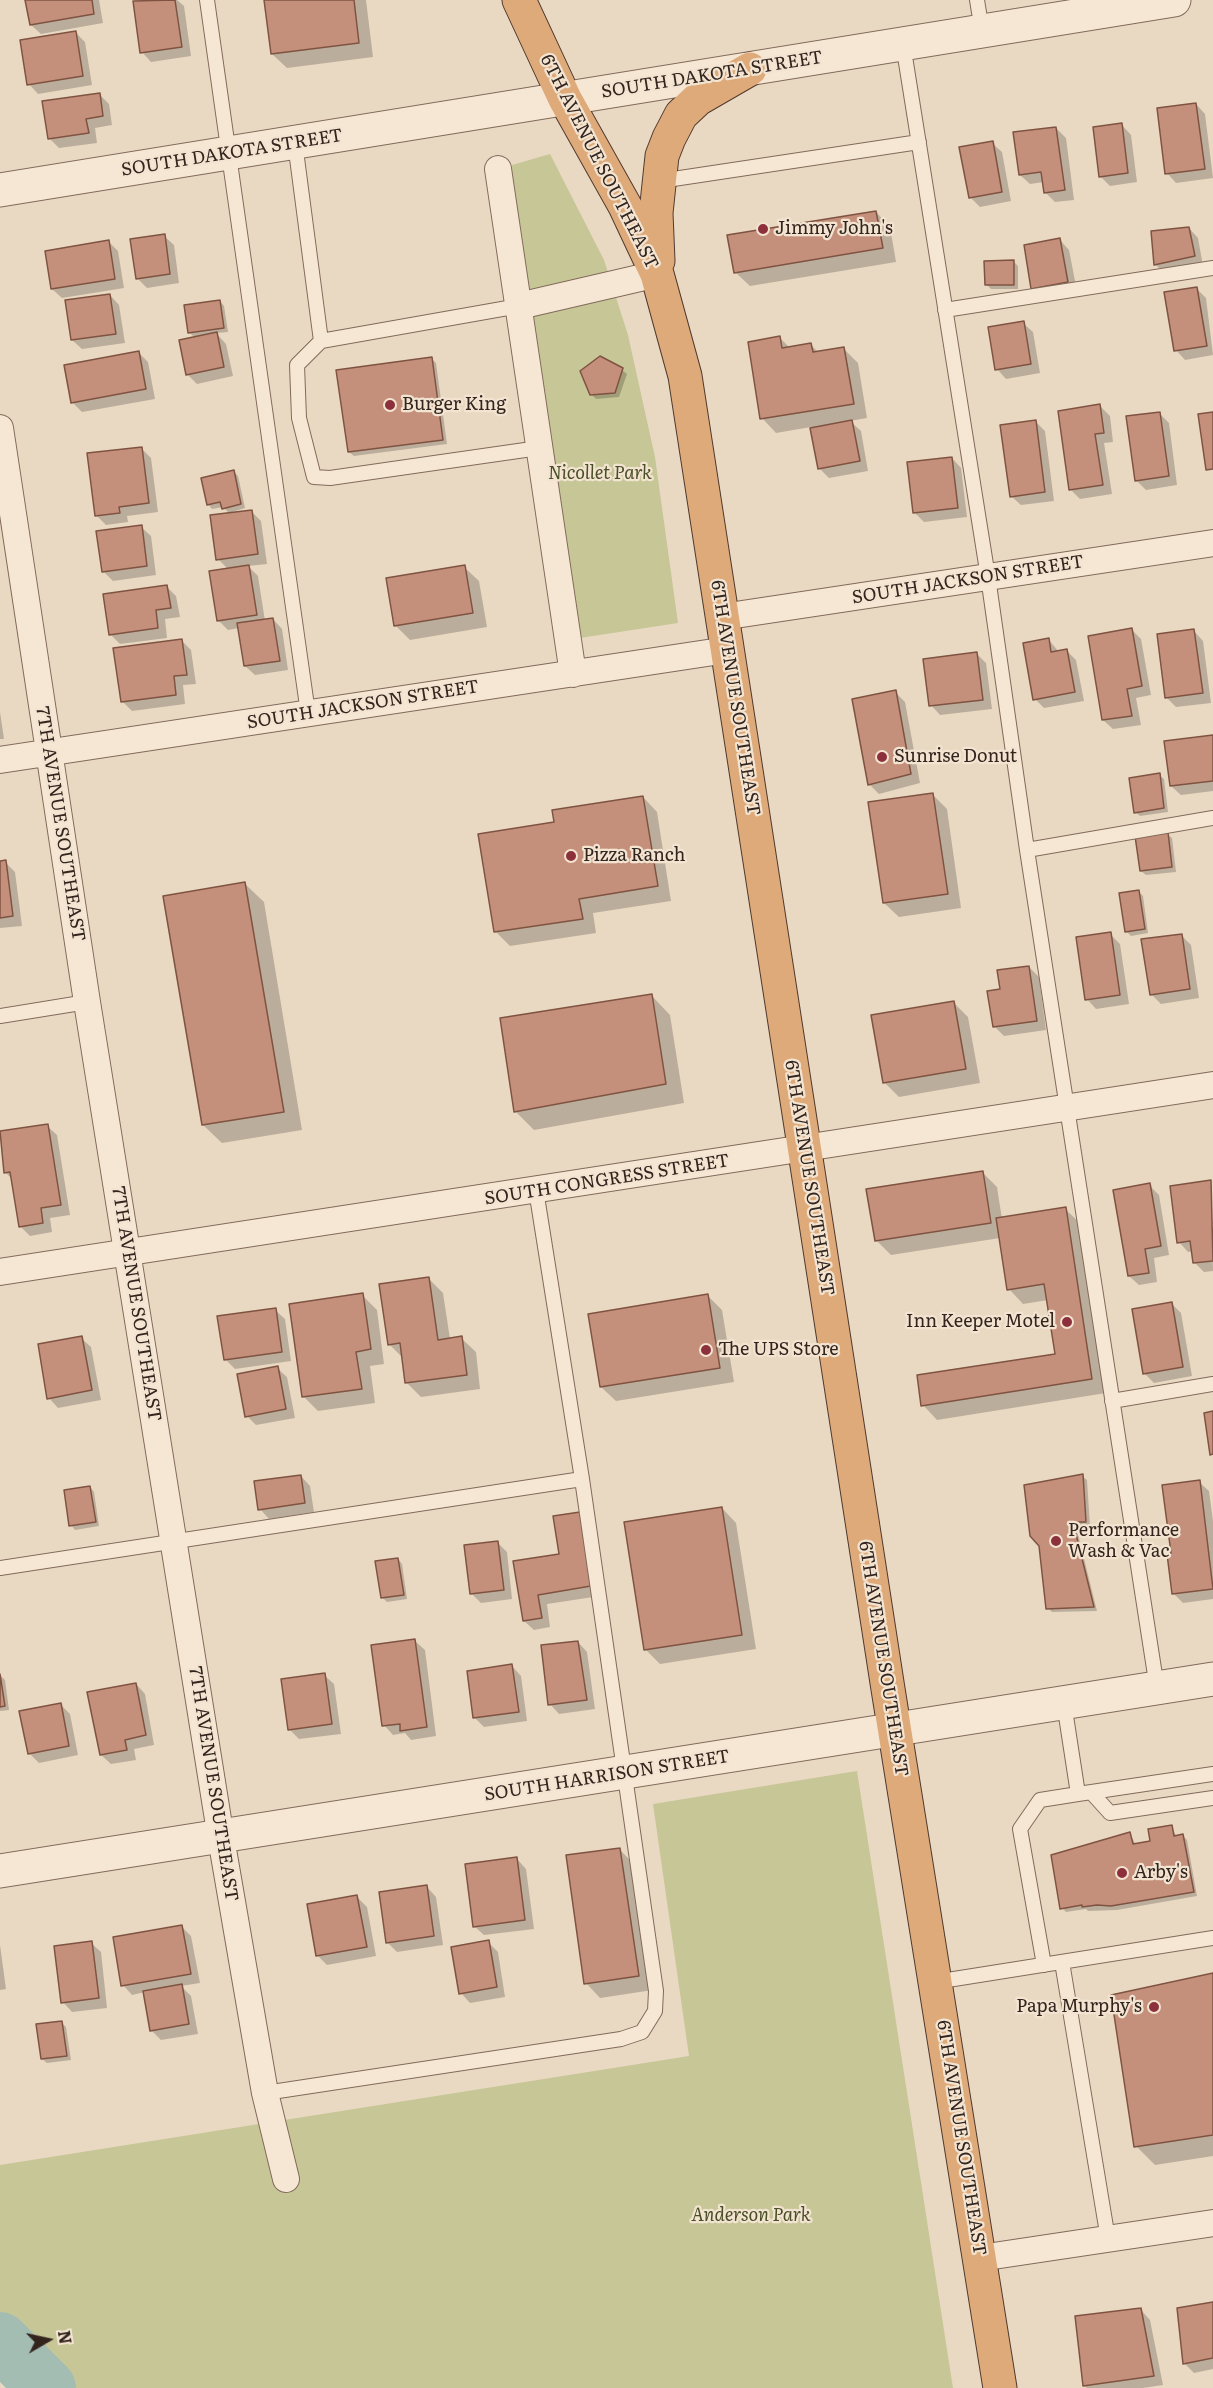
<!DOCTYPE html>
<style>
body{margin:0}
#map{position:relative;width:1213px;height:2388px;overflow:hidden;background:#ead9c2;font-family:Literata,serif}
canvas{display:block}
.north{position:absolute;left:18px;top:2310px;width:60px;height:60px;-webkit-text-stroke:4px #f2e4d1;paint-order:stroke;rotate:81deg;font-size:16px;font-weight:700;line-height:24px;text-align:center;color:#33251e}
.north::after{content:'';display:block;margin:auto;width:21px;height:27px;background:#33251e;clip-path:polygon(50% 0,100% 100%,50% 72%,0 100%)}
</style>
<div id="map">
<canvas width="1213" height="2388"></canvas>
<div class="north">N</div>
</div>
<script>
const ctx = document.querySelector('canvas').getContext('2d');
ctx.lineJoin = 'round';
function fill(path, color) {
  ctx.fillStyle = color;
  ctx.fill(path, 'evenodd');
}
function toPath(rows) {
  const path = new Path2D();
  for (const r of rows) {
    path.moveTo(r[0], r[1]);
    for (let i = 2; i < r.length; i += 2) path.lineTo(r[i], r[i + 1]);
  }
  return path;
}
function strokePath(path, color, width, dash) {
  ctx.strokeStyle = color;
  ctx.lineWidth = width;
  ctx.lineCap = dash ? 'butt' : 'round';
  ctx.setLineDash(dash || []);
  ctx.stroke(path);
}
function drawText(font, color, halo, rows, align = 'center') {
  ctx.font = font + ' Literata,serif';
  ctx.lineWidth = 4.5;
  ctx.setLineDash([]);
  ctx.textBaseline = 'middle';
  ctx.strokeStyle = halo;
  ctx.fillStyle = color;
  for (const [text, x, y, turn = 0] of rows) {
    ctx.save();
    ctx.translate(x, y);
    ctx.rotate((+turn || 0) * Math.PI / 180);
    ctx.textAlign = isNaN(turn) ? turn : align;
    if (halo) ctx.strokeText(text, 0, 0);
    ctx.fillText(text, 0, 0);
    ctx.restore();
  }
}
fill(toPath([
 [550,154,604,260,628,335,655,457,678,623,567,640,498,169],
 [857,1771,953,2388,47,2388,0,2341,0,2165,689,2056,653,1804]
]), '#c7c697');
fill(toPath([
 [27,0,99,0,103,23,41,34,31,25],
 [152,0,177,0,184,6,191,56,151,62,142,52,135,3],
 [266,0,366,0,373,57,287,68,272,54],
 [75,32,85,42,92,85,38,94,29,84],
 [100,95,109,104,112,125,95,128,97,143,59,148,49,138],
 [1196,104,1205,114,1213,178,1176,183,1167,173],
 [1122,125,1131,135,1137,182,1110,186,1100,176],
 [1056,128,1066,138,1074,200,1055,202,1046,193,1044,182,1030,184,1020,175],
 [992,143,1002,152,1011,201,980,207,970,197],
 [876,212,890,227,896,262,750,286,735,272],
 [1189,228,1198,238,1203,266,1165,274,1155,264],
 [164,236,174,245,179,283,147,288,137,278],
 [1060,240,1069,250,1077,291,1042,298,1033,288],
 [108,241,118,251,124,288,62,298,52,289],
 [1014,262,1018,266,1018,289,991,289,987,285],
 [1197,289,1206,298,1213,355,1185,360,1176,350],
 [110,295,119,305,125,343,82,349,72,340],
 [220,301,224,306,228,332,216,333,226,344,233,376,197,384,187,374,195,338,189,332],
 [1023,323,1033,332,1040,373,1006,379,997,369],
 [780,338,790,348,811,345,819,353,844,349,858,363,867,418,850,421,861,431,868,471,829,478,819,468,811,427,776,433,762,418],
 [138,352,148,362,155,399,82,412,72,402],
 [432,359,436,363,447,444,354,456,349,452],
 [622,370,627,374,619,397,596,399,591,394],
 [1100,406,1110,416,1113,442,1104,443,1112,494,1080,499,1070,489],
 [1159,413,1169,423,1177,485,1146,490,1136,480],
 [1036,422,1045,431,1054,501,1021,505,1011,496],
 [142,449,151,458,158,512,127,516,128,522,106,525,96,515],
 [952,458,961,468,967,517,924,522,915,513],
 [234,472,238,476,245,508,229,513,223,507,212,509,208,504],
 [251,511,261,521,267,564,248,566,258,576,265,621,273,619,282,629,288,670,255,675,245,666,239,628,228,630,218,620,228,569,218,559],
 [141,527,151,536,156,575,113,581,103,571],
 [464,567,479,581,487,627,410,640,395,625],
 [167,587,176,596,180,617,165,619,167,638,120,644,110,634],
 [1132,630,1141,639,1151,695,1136,698,1141,725,1113,729,1103,720],
 [1194,631,1203,641,1211,703,1176,707,1166,697],
 [1049,640,1059,652,1067,651,1076,660,1084,701,1044,708,1035,699],
 [182,641,191,650,196,684,183,685,185,704,132,711,122,701],
 [977,654,986,663,992,709,940,715,931,705],
 [895,692,905,702,920,783,879,794,869,784],
 [0,712,4,739,0,739],
 [1213,737,1213,791,1181,795,1171,786],
 [1159,775,1164,779,1168,812,1140,816,1135,812],
 [932,794,947,809,961,908,899,917,884,903],
 [643,797,657,812,671,901,593,913,596,933,510,946,495,931,556,824],
 [1167,834,1172,838,1176,872,1146,875,1141,871],
 [5,862,15,872,22,926,0,928,0,863],
 [245,884,264,902,302,1130,222,1143,203,1125],
 [1139,892,1143,896,1148,933,1131,936,1126,931],
 [1110,934,1120,944,1129,1004,1096,1009,1087,999],
 [1181,935,1191,945,1199,998,1161,1004,1151,994],
 [1029,967,1039,977,1046,1030,1004,1036,994,1026,1001,991],
 [652,996,670,1015,684,1103,534,1130,515,1111],
 [954,1003,968,1017,980,1083,899,1097,884,1082],
 [47,1126,57,1135,70,1215,50,1218,52,1232,30,1236,20,1226,13,1180,6,1173,0,1133],
 [982,1172,997,1187,1002,1219,1065,1209,1080,1223,1106,1393,937,1420,923,1405,1056,1355,1048,1300,1023,1304,1009,1289,1000,1238,891,1255,876,1240],
 [1211,1182,1213,1271,1204,1272,1195,1263,1193,1251,1188,1252,1179,1242],
 [1149,1185,1159,1195,1169,1255,1154,1258,1157,1282,1139,1285,1129,1276],
 [429,1279,443,1293,450,1339,461,1338,476,1352,480,1389,421,1397,407,1383,403,1358,389,1344],
 [362,1295,377,1310,384,1364,370,1366,375,1403,318,1411,303,1396],
 [708,1296,722,1310,734,1382,616,1401,601,1387],
 [1172,1304,1181,1313,1192,1376,1154,1383,1144,1373],
 [275,1310,285,1319,291,1361,235,1369,225,1359],
 [81,1338,91,1347,101,1400,58,1408,49,1398],
 [277,1368,287,1377,295,1418,256,1425,247,1416],
 [301,1476,310,1486,314,1512,269,1519,260,1509],
 [1082,1476,1087,1480,1090,1526,1076,1526,1097,1611,1052,1612,1048,1608,1040,1545],
 [1199,1482,1209,1491,1213,1521,1213,1599,1183,1603,1174,1594,1173,1554],
 [90,1487,94,1492,99,1526,75,1530,71,1525],
 [722,1508,736,1523,756,1649,660,1664,645,1649],
 [497,1542,507,1552,512,1599,481,1603,471,1593],
 [561,1555,600,1596,547,1604,550,1627,534,1630,524,1621,515,1563],
 [398,1559,402,1564,407,1599,387,1602,382,1597],
 [415,1641,425,1650,436,1736,411,1740,405,1733,393,1735,384,1725],
 [578,1642,587,1652,595,1709,559,1714,550,1704],
 [512,1666,521,1676,527,1721,484,1727,474,1717],
 [0,1675,5,1680,9,1710,0,1711],
 [324,1675,334,1684,341,1734,299,1739,289,1729],
 [136,1684,145,1694,154,1745,134,1749,136,1760,111,1764,101,1755],
 [60,1704,70,1714,78,1755,39,1763,29,1753],
 [1171,1827,1177,1837,1183,1836,1187,1840,1197,1896,1117,1910,1088,1911,1086,1909,1066,1912,1062,1908,1130,1834,1136,1845,1152,1842],
 [620,1850,634,1864,653,1990,600,1998,586,1983],
 [517,1859,526,1869,534,1929,484,1935,474,1926],
 [427,1887,436,1897,443,1945,397,1952,387,1942],
 [357,1897,367,1907,376,1956,327,1965,318,1956],
 [182,1927,191,1936,200,1983,181,1986,191,1996,198,2034,161,2040,151,2030,145,1992,132,1995,123,1985],
 [488,1942,498,1952,505,1997,470,2003,461,1993],
 [91,1943,101,1952,107,2008,72,2012,63,2002],
 [0,1945,6,1989,0,1990],
 [1213,1974,1213,2156,1155,2165,1136,2146],
 [61,2022,66,2027,71,2060,47,2063,42,2059],
 [1213,2304,1213,2369,1194,2373,1185,2364,1179,2309],
 [1141,2310,1150,2320,1163,2385,1143,2388,1087,2388,1084,2386]
]), '#0003');
strokePath(toPath([
 [0,2341,47,2388]
]), '#a4bdb2', 58);
const building = toPath([
 [25,0,92,0,94,14,30,25,25,0],
 [175,0,182,47,140,53,133,1,175,0],
 [264,0,354,0,359,43,271,54,264,0],
 [76,31,83,76,27,85,20,40,76,31],
 [100,93,103,116,86,119,89,133,48,139,42,101,100,93],
 [1196,103,1205,169,1165,174,1157,108,1196,103],
 [1122,123,1128,173,1099,177,1093,127,1122,123],
 [1056,127,1065,190,1044,193,1041,172,1019,175,1013,132,1056,127],
 [993,141,1002,192,969,198,959,147,993,141],
 [876,211,883,248,734,273,727,235,876,211],
 [1189,227,1195,256,1154,265,1151,231,1189,227],
 [165,234,170,274,136,279,130,239,165,234],
 [1060,238,1068,282,1031,289,1024,245,1060,238],
 [109,240,115,279,51,289,45,251,109,240],
 [1014,260,1014,285,985,285,984,261,1014,260],
 [1197,287,1207,346,1174,351,1164,292,1197,287],
 [110,294,116,334,71,340,65,300,110,294],
 [220,300,224,328,188,333,184,305,220,300],
 [1024,321,1031,364,995,370,988,327,1024,321],
 [217,332,224,367,186,375,179,340,217,332],
 [780,336,782,348,811,343,813,352,844,347,854,404,760,419,748,342,780,336],
 [139,351,146,389,71,403,64,365,139,351],
 [600,356,623,368,615,393,590,395,580,371,600,356],
 [432,357,443,440,348,452,336,370,432,357],
 [1100,404,1104,433,1095,434,1103,485,1069,490,1058,411,1100,404],
 [1160,412,1169,476,1135,481,1126,416,1160,412],
 [1213,412,1213,469,1206,470,1198,414,1213,412],
 [852,420,860,461,818,469,810,428,852,420],
 [1036,420,1045,492,1010,497,1000,425,1036,420],
 [142,447,149,503,119,507,120,513,95,516,87,453,142,447],
 [952,457,958,508,913,513,907,462,952,457],
 [234,470,241,504,222,509,220,502,207,505,201,478,234,470],
 [252,510,258,554,216,560,210,515,252,510],
 [142,525,147,566,102,572,96,531,142,525],
 [249,565,257,615,217,621,209,571,249,565],
 [465,565,473,613,394,626,386,578,465,565],
 [167,585,171,608,156,610,158,628,109,635,103,594,167,585],
 [273,618,280,661,244,666,237,623,273,618],
 [1132,628,1142,686,1127,689,1132,716,1102,720,1088,636,1132,628],
 [1194,629,1203,693,1165,698,1157,634,1194,629],
 [1049,638,1051,652,1067,649,1075,692,1033,700,1023,643,1049,638],
 [182,639,187,675,174,676,176,695,121,702,113,648,182,639],
 [977,652,983,700,929,706,923,659,977,652],
 [896,690,911,774,868,785,852,699,896,690],
 [1213,735,1213,781,1170,786,1164,741,1213,735],
 [1160,773,1164,808,1134,813,1129,778,1160,773],
 [933,793,948,894,883,903,868,802,933,793],
 [643,796,658,886,579,899,583,919,494,932,478,834,554,822,552,810,643,796],
 [1168,832,1172,867,1140,871,1135,836,1168,832],
 [6,860,13,916,0,918,0,861,6,860],
 [245,882,284,1112,202,1125,163,896,245,882],
 [1139,890,1145,929,1125,932,1119,893,1139,890],
 [1111,932,1120,995,1085,1000,1076,937,1111,932],
 [1182,934,1190,989,1150,995,1141,939,1182,934],
 [1029,966,1037,1021,993,1027,987,991,1000,989,997,970,1029,966],
 [652,994,666,1084,514,1112,500,1018,652,994],
 [954,1001,966,1069,883,1083,871,1015,954,1001],
 [48,1124,61,1205,41,1208,43,1223,19,1227,10,1172,4,1173,0,1131,48,1124],
 [983,1171,991,1223,875,1241,866,1189,983,1171],
 [1211,1180,1213,1261,1193,1263,1190,1241,1177,1243,1170,1186,1211,1180],
 [1150,1183,1161,1246,1145,1249,1149,1273,1128,1276,1113,1190,1150,1183],
 [1066,1207,1092,1379,921,1406,917,1375,1055,1354,1044,1284,1007,1290,996,1218,1066,1207],
 [429,1277,438,1340,462,1336,467,1375,405,1383,400,1343,388,1345,379,1284,429,1277],
 [363,1293,371,1349,356,1352,362,1389,302,1397,289,1304,363,1293],
 [708,1294,720,1368,600,1387,588,1314,708,1294],
 [1172,1302,1183,1367,1143,1374,1132,1309,1172,1302],
 [276,1308,282,1352,224,1360,217,1316,276,1308],
 [82,1336,92,1390,47,1399,38,1344,82,1336],
 [278,1366,286,1409,245,1417,237,1374,278,1366],
 [1213,1411,1213,1454,1210,1455,1204,1413,1213,1411],
 [1083,1474,1086,1522,1073,1522,1094,1607,1046,1609,1039,1546,1030,1536,1024,1485,1083,1474],
 [301,1475,305,1503,258,1510,254,1481,301,1475],
 [1200,1480,1213,1589,1172,1594,1167,1554,1171,1553,1162,1485,1200,1480],
 [90,1486,96,1522,69,1526,64,1490,90,1486],
 [722,1507,742,1635,644,1650,624,1522,722,1507],
 [580,1512,591,1586,538,1595,542,1618,523,1621,513,1561,559,1554,553,1516,580,1512],
 [498,1541,504,1590,470,1594,464,1545,498,1541],
 [398,1558,404,1595,381,1598,375,1561,398,1558],
 [415,1639,427,1727,400,1731,400,1724,382,1726,371,1645,415,1639],
 [578,1641,587,1700,548,1705,541,1645,578,1641],
 [512,1664,519,1712,473,1718,467,1671,512,1664],
 [325,1673,332,1724,288,1730,281,1679,325,1673],
 [0,1674,5,1706,0,1707,0,1674],
 [136,1683,146,1735,125,1740,127,1750,100,1755,87,1692,136,1683],
 [61,1703,69,1746,28,1754,19,1711,61,1703],
 [1172,1825,1174,1836,1183,1834,1194,1892,1111,1906,1097,1905,1082,1907,1082,1905,1060,1909,1051,1855,1130,1832,1133,1844,1150,1841,1148,1829,1172,1825],
 [620,1848,639,1976,584,1984,566,1855,620,1848],
 [517,1857,525,1920,473,1927,465,1864,517,1857],
 [427,1885,434,1936,386,1943,379,1892,427,1885],
 [357,1895,367,1947,316,1956,307,1904,357,1895],
 [182,1925,191,1974,121,1986,113,1937,182,1925],
 [489,1940,497,1987,459,1994,451,1947,489,1940],
 [92,1941,99,1998,61,2003,54,1946,92,1941],
 [1213,1973,1213,2135,1134,2147,1111,1995,1213,1973],
 [182,1984,189,2024,150,2031,143,1991,182,1984],
 [62,2021,67,2056,41,2059,36,2024,62,2021],
 [1213,2302,1213,2358,1183,2364,1177,2308,1213,2302],
 [1141,2308,1154,2376,1083,2386,1075,2316,1141,2308]
]);
fill(building, '#c5907b');
strokePath(building, '#7f5342', 1.5);
const service = toPath([
 [207,0,308,713],
 [977,0,982,31],
 [903,44,988,577,1027,850,1157,1688],
 [295,143,321,341,519,306],
 [660,181,919,142],
 [945,310,1213,268],
 [321,341,297,365,299,418,314,477,330,478,539,448],
 [1027,850,1213,818],
 [0,1016,87,1002],
 [1112,1401,1213,1384],
 [0,1568,582,1479],
 [1064,1703,1078,1794,1213,1774],
 [1091,1792,1110,1813,1213,1798],
 [1062,1962,1108,2239],
 [1044,1965,1020,1829,1040,1800,1078,1794],
 [935,1982,1213,1938],
 [265,2093,621,2039,642,2032,655,2011,656,1991,582,1479,536,1190]
]);
const minor = toPath([
 [498,169,573,674],
 [519,306,657,274],
 [0,428,87,1002,221,1838,265,2093,286,2179],
 [722,617,1213,543],
 [0,760,727,650],
 [0,1272,1213,1085],
 [980,2258,1213,2223]
]);
const tertiary = toPath([
 [0,190,1174,0],
 [0,1871,1213,1679]
]);
const trunk = toPath([
 [519,0,565,99,625,206,657,274,685,376,888,1689,1000,2388],
 [658,261,656,213,662,156,669,138,681,115,698,99,750,69]
]);
strokePath(service, '#826a5b', 16);
strokePath(minor, '#826a5b', 28);
strokePath(tertiary, '#826a5b', 35);
strokePath(trunk, '#503a2f', 35);
strokePath(service, '#f6e7d4', 14);
strokePath(minor, '#f6e7d4', 26);
strokePath(tertiary, '#f6e7d4', 33);
strokePath(trunk, '#dfaa7a', 33);
for (const [x, y, r, color] of [
 [763,229,6,"#8c303c"],
 [390,405,6,"#8c303c"],
 [882,757,6,"#8c303c"],
 [571,856,6,"#8c303c"],
 [1067,1322,6,"#8c303c"],
 [706,1350,6,"#8c303c"],
 [1056,1541,6,"#8c303c"],
 [1122,1873,6,"#8c303c"],
 [1154,2007,6,"#8c303c"]
]) {
  const dot = new Path2D();
  dot.arc(x, y, r, 0, 2 * Math.PI);
  ctx.fillStyle = color;
  ctx.fill(dot);
  strokePath(dot, '#f2e4d1', 2);
}
drawText('18px', '#33251e', '#f2e4d1', [
 ["SOUTH DAKOTA STREET",712,75,-9],
 ["SOUTH DAKOTA STREET",232,153,-9],
 ["6TH AVENUE SOUTHEAST",599,162,63],
 ["SOUTH JACKSON STREET",968,580,-9],
 ["6TH AVENUE SOUTHEAST",735,698,81],
 ["SOUTH JACKSON STREET",363,705,-9],
 ["7TH AVENUE SOUTHEAST",60,824,81],
 ["6TH AVENUE SOUTHEAST",809,1178,81],
 ["SOUTH CONGRESS STREET",607,1180,-9],
 ["7TH AVENUE SOUTHEAST",136,1304,81],
 ["6TH AVENUE SOUTHEAST",883,1659,81],
 ["SOUTH HARRISON STREET",607,1776,-9],
 ["7TH AVENUE SOUTHEAST",213,1784,81],
 ["6TH AVENUE SOUTHEAST",961,2138,81]
]);
drawText('18px', '#33251e', '#f2e4d1', [
 ["Jimmy John's",775,229],
 ["Burger King",402,405],
 ["Sunrise Donut",894,757],
 ["Pizza Ranch",583,856],
 ["Inn Keeper Motel",1055,1322,"right"],
 ["The UPS Store",718,1350],
 ["Performance",1068,1531],
 ["Wash & Vac",1068,1552],
 ["Arby's",1134,1873],
 ["Papa Murphy's",1142,2007,"right"]
], 'left');
drawText('italic 18px', '#494e26', '#f2e4d1', [
 ["Nicollet Park",600,474],
 ["Anderson Park",751,2216]
]);
</script>
